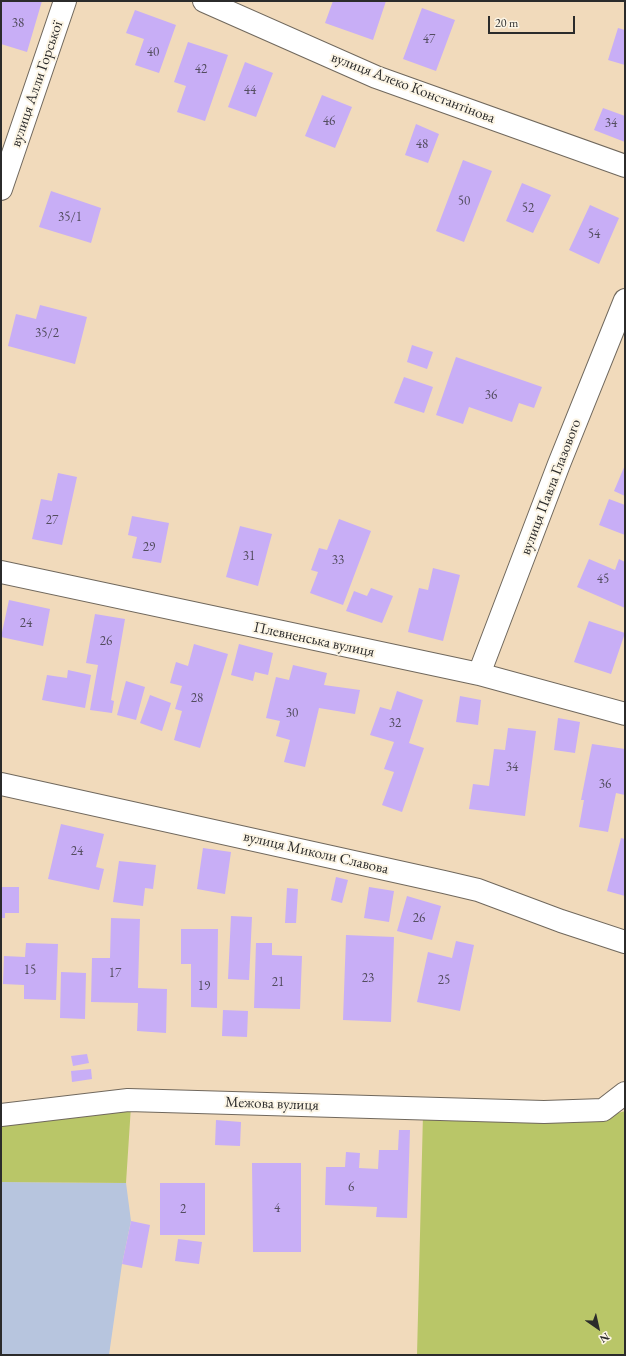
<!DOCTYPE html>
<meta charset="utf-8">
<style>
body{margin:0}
#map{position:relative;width:626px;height:1356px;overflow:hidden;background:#f1dabb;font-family:"EB Garamond",serif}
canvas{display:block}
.frame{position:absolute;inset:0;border:2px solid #2b2b2b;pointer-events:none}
.north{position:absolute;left:578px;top:1308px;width:40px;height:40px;-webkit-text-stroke:3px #fcf5e5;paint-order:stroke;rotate:146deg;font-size:11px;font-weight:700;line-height:16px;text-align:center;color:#2b2b2b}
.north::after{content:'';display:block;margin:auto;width:14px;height:18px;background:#2b2b2b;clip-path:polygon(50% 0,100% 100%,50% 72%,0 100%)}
.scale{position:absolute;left:488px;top:16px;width:87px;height:18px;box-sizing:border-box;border:2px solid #2b2b2b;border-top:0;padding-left:5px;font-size:12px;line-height:14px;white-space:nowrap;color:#2b2b2b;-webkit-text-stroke:3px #fcf5e5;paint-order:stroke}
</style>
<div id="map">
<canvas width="626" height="1356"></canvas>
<div class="frame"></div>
<div class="north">N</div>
<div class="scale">20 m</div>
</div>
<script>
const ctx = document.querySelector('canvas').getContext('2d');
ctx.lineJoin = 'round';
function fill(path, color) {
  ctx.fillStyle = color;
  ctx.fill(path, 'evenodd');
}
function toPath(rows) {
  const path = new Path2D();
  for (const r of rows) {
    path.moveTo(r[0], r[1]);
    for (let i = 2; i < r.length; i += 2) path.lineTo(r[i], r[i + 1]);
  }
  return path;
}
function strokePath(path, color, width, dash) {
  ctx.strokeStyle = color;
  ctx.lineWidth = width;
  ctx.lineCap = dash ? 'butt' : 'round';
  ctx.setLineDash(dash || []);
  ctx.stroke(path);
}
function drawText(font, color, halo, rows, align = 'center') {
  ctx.font = font + ' "EB Garamond",serif';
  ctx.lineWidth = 4;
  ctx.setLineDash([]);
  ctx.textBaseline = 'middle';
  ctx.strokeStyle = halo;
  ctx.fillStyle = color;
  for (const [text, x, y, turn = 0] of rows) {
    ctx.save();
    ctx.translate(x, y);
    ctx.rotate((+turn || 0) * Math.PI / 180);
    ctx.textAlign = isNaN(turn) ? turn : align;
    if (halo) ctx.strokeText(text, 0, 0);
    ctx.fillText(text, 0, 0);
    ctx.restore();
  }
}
fill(toPath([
 [1,1182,126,1183,131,1221,122,1264,109,1355,1,1355]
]), '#b7c5de');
fill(toPath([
 [131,1106,126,1183,1,1182,1,1125,83,1117],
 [625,1111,625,1353,624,1355,417,1355,423,1114,590,1121]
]), '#b9c668');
fill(toPath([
 [1,1,42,1,27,52,1,44],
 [333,1,386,1,373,40,325,23],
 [422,8,455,20,436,71,403,59],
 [135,10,176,25,159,73,135,65,144,39,126,33],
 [618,28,625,30,625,65,608,60],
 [188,42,228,55,205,121,177,112,186,86,174,82],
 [245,62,273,73,256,117,228,107],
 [322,95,352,107,335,148,305,136],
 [603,108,625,116,625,142,594,130],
 [416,124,439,134,428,163,405,155],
 [463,160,492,171,464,242,436,231],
 [522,183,551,195,533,233,506,221],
 [51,191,101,208,91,243,39,227],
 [590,205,619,218,599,264,569,250],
 [40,305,87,317,75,364,8,346,16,314,36,319],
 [412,345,433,352,427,369,407,362],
 [456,357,542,387,534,408,519,403,512,422,469,407,463,424,436,415],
 [404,377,433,387,424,413,394,403],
 [625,465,625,496,614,491],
 [58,473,77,477,62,545,32,539,41,499,52,501],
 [609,499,625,505,625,535,599,525],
 [132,516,169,523,161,563,132,558,137,537,128,535],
 [339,519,371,531,343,605,310,593,318,572,311,570,319,548,327,550],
 [240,526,272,534,258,586,226,577],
 [589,559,615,570,619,559,625,562,625,608,577,587],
 [433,568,460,575,443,641,408,632,419,588,428,590],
 [371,588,393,596,382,623,346,611,354,591,367,596],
 [9,600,50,609,43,646,1,637],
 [95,614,125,619,111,700,114,701,112,713,90,710,98,665,86,663],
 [589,621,625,633,611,674,574,662],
 [194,644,228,654,200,748,174,740,182,711,175,709,182,686,170,683,176,662,188,666],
 [239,644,273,653,268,675,255,672,253,681,231,675],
 [293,665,327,673,324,685,360,690,355,714,319,708,305,767,284,762,290,740,276,736,280,721,266,718,276,677,289,680],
 [68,670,91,675,85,708,42,700,47,675,67,678],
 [126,681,145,687,136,720,117,715],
 [397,691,423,700,409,743,424,748,402,812,382,805,394,772,384,769,394,742,370,735,380,707,391,710],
 [150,695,171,703,162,731,140,723],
 [460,696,481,700,478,725,456,722],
 [558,718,580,722,575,753,554,750],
 [508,728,536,731,525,816,469,809,473,784,489,786,494,749,505,750],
 [592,744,625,749,625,795,616,793,608,832,579,827,584,800,581,800],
 [61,824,104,834,96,867,104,869,99,890,48,879],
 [621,838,625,839,625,896,607,891],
 [203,848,231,852,225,894,197,889],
 [119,861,156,865,153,889,145,888,143,906,113,902],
 [336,877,348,880,342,903,331,900],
 [1,887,19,887,19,913,5,913,5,918,1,918],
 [369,887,394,891,389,922,364,918],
 [287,888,298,889,296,923,285,923],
 [407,896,441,906,432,940,397,931],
 [231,916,252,917,249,980,228,979],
 [111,918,140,919,138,988,167,989,166,1033,137,1031,138,1003,91,1002,92,958,110,958],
 [181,929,218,929,217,1008,191,1007,191,964,181,964],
 [346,935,394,937,391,1022,343,1020],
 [456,941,474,945,460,1011,417,1002,428,952,452,958],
 [26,943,58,944,56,1000,24,999,24,985,3,984,4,956,25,957],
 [256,943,272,943,272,955,302,956,300,1009,254,1008],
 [61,972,86,973,85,1019,60,1018],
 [223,1010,248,1011,247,1037,222,1036],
 [87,1054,89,1063,73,1066,71,1056],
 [91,1069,92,1079,72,1082,71,1071],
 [216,1120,241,1122,240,1146,215,1145],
 [399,1130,410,1130,407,1218,376,1217,377,1207,325,1205,326,1167,345,1167,346,1152,360,1153,359,1168,378,1169,379,1150,398,1150],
 [252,1163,301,1163,301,1252,253,1252],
 [160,1183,205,1183,205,1235,160,1235],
 [131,1221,150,1225,142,1268,122,1264],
 [178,1239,202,1242,199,1264,175,1261]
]), '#c8aef6');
const street = toPath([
 [204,1,376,77,625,166],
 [1,189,65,1],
 [1,572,479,674,625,714],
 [479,674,559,464,625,300],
 [1,784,444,882,478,890,561,921,625,942],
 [1,1115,128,1100,544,1112,603,1110,625,1093]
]);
strokePath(street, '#70685d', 24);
strokePath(street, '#fff', 22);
drawText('13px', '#524c5e', null, [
 ["38",18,23],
 ["47",429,39],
 ["40",153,52],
 ["42",201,69],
 ["44",250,90],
 ["46",329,121],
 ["34",611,123],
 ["48",422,144],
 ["50",464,201],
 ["52",528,208],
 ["35/1",70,217],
 ["54",594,234],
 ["35/2",47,333],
 ["36",491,395],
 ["27",52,520],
 ["29",149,547],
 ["31",249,556],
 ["33",338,560],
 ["45",603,579],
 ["24",26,623],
 ["26",106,641],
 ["28",197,698],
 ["30",292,713],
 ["32",395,723],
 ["34",512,767],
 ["36",605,784],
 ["24",77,851],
 ["26",419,918],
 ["15",30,970],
 ["17",115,973],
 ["23",368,978],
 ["25",444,980],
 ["21",278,982],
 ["19",204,986],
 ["6",351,1187],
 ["4",277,1208],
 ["2",183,1209]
]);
drawText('15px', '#2b2b2b', '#fcf5e5', [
 ["вулиця Алли Горської",37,84,-71],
 ["вулиця Алеко Константінова",413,88,21],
 ["вулиця Павла Глазового",551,487,-69],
 ["Плевненська вулиця",314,640,12],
 ["вулиця Миколи Славова",316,853,13],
 ["Межова вулиця",272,1104,2]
]);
</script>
